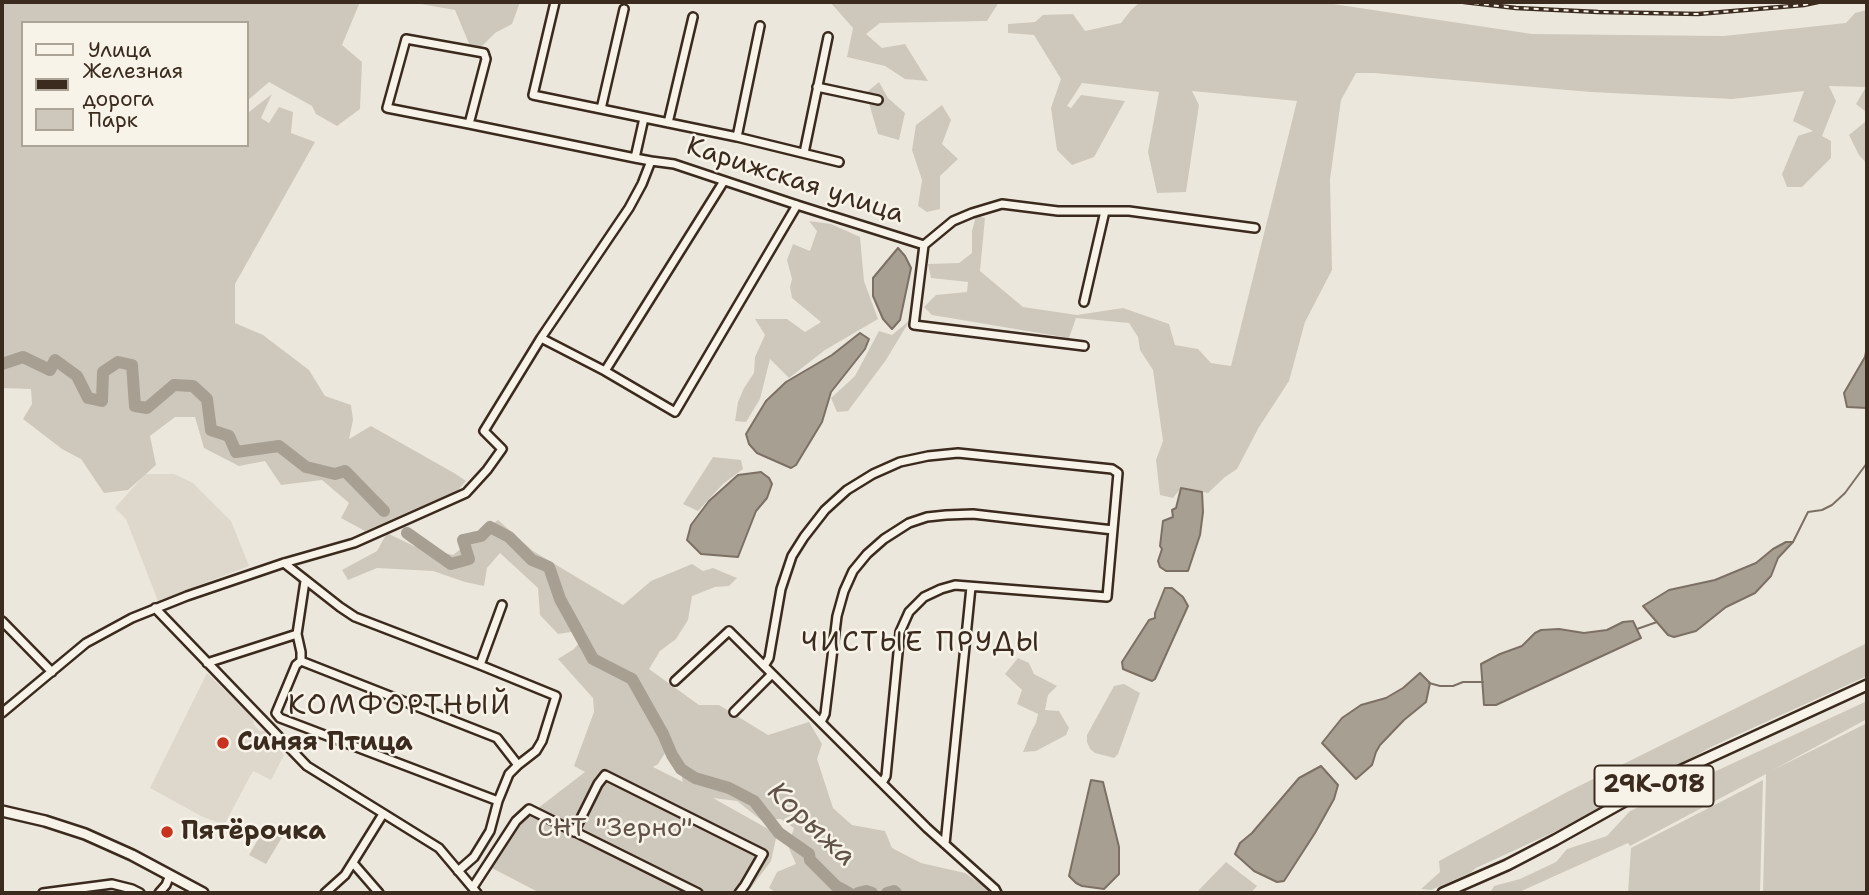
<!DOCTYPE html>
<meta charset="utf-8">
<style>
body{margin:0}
#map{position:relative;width:1869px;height:895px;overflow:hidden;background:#ece7dc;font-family:"Shantell Sans",sans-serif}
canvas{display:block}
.frame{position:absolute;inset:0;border:4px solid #3b2a1e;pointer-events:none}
.legend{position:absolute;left:21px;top:21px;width:228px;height:126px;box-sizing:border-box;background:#f7f3e8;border:2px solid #aca397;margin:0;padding:9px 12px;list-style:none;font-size:21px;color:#3b2a1e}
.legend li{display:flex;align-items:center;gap:14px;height:35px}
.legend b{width:35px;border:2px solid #aca397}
</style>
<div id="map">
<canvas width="1869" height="895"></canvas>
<div class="frame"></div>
<ul class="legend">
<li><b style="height:9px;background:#f7f3e8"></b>Улица</li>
<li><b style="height:9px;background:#3b2a1e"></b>Железная дорога</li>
<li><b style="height:19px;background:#cec8bc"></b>Парк</li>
</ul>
</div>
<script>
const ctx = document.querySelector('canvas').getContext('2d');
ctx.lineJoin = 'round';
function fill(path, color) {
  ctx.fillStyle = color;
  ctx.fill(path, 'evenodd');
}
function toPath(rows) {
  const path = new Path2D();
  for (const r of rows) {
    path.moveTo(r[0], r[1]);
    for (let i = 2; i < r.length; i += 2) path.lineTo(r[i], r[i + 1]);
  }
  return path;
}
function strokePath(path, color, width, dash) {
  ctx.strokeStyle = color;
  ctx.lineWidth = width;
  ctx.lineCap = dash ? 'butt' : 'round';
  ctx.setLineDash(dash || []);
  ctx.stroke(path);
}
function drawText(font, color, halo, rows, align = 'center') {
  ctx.font = font + ' "Shantell Sans",sans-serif';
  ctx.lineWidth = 5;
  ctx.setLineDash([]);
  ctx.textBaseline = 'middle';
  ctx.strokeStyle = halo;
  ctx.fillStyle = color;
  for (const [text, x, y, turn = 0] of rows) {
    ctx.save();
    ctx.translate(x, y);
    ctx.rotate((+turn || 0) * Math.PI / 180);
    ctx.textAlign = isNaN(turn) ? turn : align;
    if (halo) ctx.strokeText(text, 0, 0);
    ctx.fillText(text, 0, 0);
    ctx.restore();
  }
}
fill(toPath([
 [145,474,174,474,193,483,231,521,249,566,158,601,126,519,115,508],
 [207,673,253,718,254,725,260,731,265,731,284,755,271,780,253,771,224,825,201,816,150,788]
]), '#ddd7cc');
fill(toPath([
 [2,2,360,2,342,45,362,62,360,109,337,126,316,114,312,106,269,82,247,101,249,112,272,94,261,118,269,123,279,107,293,112,291,133,315,142,235,284,235,323,263,335,309,370,325,396,351,405,353,420,349,439,371,426,454,473,466,481,458,490,365,531,341,518,349,503,322,480,281,485,265,461,239,466,204,448,195,417,175,417,150,436,156,465,128,490,104,493,81,459,62,449,23,419,32,404,31,389,2,388],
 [23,23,247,23,247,145,23,145],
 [409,2,520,2,512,24,495,33,482,46,470,46,455,10],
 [830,2,999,2,987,21,880,23,866,34,882,48,905,44,928,81,905,79,885,66,847,57,853,28],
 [1140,2,1320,2,1532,34,1724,36,1846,23,1855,13,1867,10,1867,164,1859,155,1849,135,1865,122,1866,112,1856,104,1866,87,1829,86,1836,101,1822,136,1831,141,1831,158,1802,187,1787,187,1782,174,1798,136,1813,131,1793,121,1804,91,1732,99,1590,92,1374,73,1356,73,1341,100,1330,179,1332,270,1305,322,1289,381,1259,427,1237,469,1225,477,1208,493,1181,488,1173,498,1160,495,1156,460,1163,441,1153,370,1140,350,1138,337,1129,323,1076,318,1069,338,932,315,924,307,936,295,967,292,968,282,931,278,928,264,959,263,972,253,972,231,976,216,985,218,980,271,1023,307,1077,315,1123,308,1169,324,1175,345,1198,349,1211,363,1231,366,1297,101,1192,91,1199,105,1186,192,1157,193,1148,152,1159,92,1082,83,1067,106,1071,108,1081,95,1125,101,1094,157,1072,165,1057,150,1051,108,1061,79,1034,35,1008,33,1008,24,1035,22,1043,15,1073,14,1085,31,1121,23,1131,10],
 [879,82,888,98,905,113,899,140,878,134,866,93],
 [942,105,951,120,942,144,958,159,940,176,940,209,927,212,918,206,922,180,912,150,916,125],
 [809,221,831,224,860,237,864,281,878,319,825,350,789,378,770,359,760,399,746,422,735,421,738,402,744,388,754,373,755,357,765,335,755,319,787,319,805,332,821,322,792,298,790,287,792,279,787,260,793,244,810,251,817,231],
 [910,320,886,360,848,411,837,412,831,398,855,376,879,331,892,335],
 [713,457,741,460,743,469,723,484,698,511,683,504],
 [498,520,533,551,623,605,651,581,692,564,703,571,713,568,737,578,729,586,715,587,692,596,688,620,676,639,660,651,649,669,699,705,719,705,768,735,809,722,822,744,817,759,833,808,852,825,885,831,892,848,921,863,965,873,994,893,777,893,769,888,777,872,796,864,788,846,794,828,781,819,761,820,737,801,713,798,777,834,771,861,747,893,540,893,488,866,520,822,585,772,574,766,594,712,593,698,558,659,574,649,586,635,584,630,558,634,540,615,538,588,500,553,487,568,484,586,465,582,433,571,377,568,348,580,342,570,377,551,387,533,414,546,453,555],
 [675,751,684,763,682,779,683,782,653,767,658,764,665,753],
 [1867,643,1867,676,1713,746,1567,826,1476,868,1470,873,1431,890,1421,889,1440,872,1439,861,1567,792],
 [1018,658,1029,663,1034,674,1057,686,1048,695,1045,710,1059,711,1069,728,1066,735,1036,751,1023,752,1032,730,1036,723,1038,714,1017,704,1022,690,1005,674],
 [1124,684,1140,693,1118,754,1114,758,1095,753,1090,749,1087,742,1087,735,1114,686],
 [1867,701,1867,719,1771,771,1867,723,1867,893,1763,893,1766,774,1630,846,1628,843,1517,893,1490,893,1494,886,1520,879,1556,862,1567,849,1607,836,1630,811],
 [1763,780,1760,893,1628,893,1631,848],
 [267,824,284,834,266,864,249,855],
 [1226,862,1257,886,1251,893,1196,893]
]), '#cec8bc');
const water = toPath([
 [898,248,905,256,911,268,900,320,892,329,883,319,873,296,873,278,898,248],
 [860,333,869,339,865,349,831,392,822,422,796,465,791,468,757,453,749,444,746,434,766,401,786,382,832,355,860,333],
 [1867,347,1867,408,1847,407,1844,393,1865,357,1867,347],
 [761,472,769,478,772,484,767,498,756,511,738,557,701,554,687,540,691,525,709,501,738,475,761,472],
 [1181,488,1202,492,1203,512,1200,535,1188,571,1166,571,1160,567,1158,561,1162,549,1160,546,1163,521,1173,517,1172,510,1176,508,1181,488],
 [1786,542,1793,542,1778,558,1771,576,1755,593,1726,607,1696,631,1674,637,1668,635,1643,606,1669,590,1715,580,1756,563,1773,549,1786,542],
 [1165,588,1172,588,1183,597,1188,606,1155,679,1152,681,1123,669,1122,662,1149,620,1155,618,1155,613,1165,588],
 [1633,621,1641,638,1496,705,1484,705,1481,664,1500,654,1522,646,1535,633,1541,630,1559,629,1584,633,1607,630,1623,622,1633,621],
 [1420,673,1430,683,1426,702,1404,720,1380,745,1376,752,1372,765,1356,779,1322,743,1342,718,1361,705,1386,698,1403,688,1420,673],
 [1321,766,1338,785,1334,799,1315,833,1284,881,1277,882,1254,871,1235,854,1240,843,1252,833,1299,778,1321,766],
 [1091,780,1103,782,1119,847,1119,874,1104,889,1082,886,1076,883,1069,876,1091,780]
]);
fill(water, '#a89f93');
strokePath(water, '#7c7064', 2);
strokePath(toPath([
 [1793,542,1808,512,1822,510,1832,505,1845,493,1867,463],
 [1637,629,1657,622],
 [1429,683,1440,686,1453,686,1463,682,1483,682]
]), '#7c7064', 2);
strokePath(toPath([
 [2,364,23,357,50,370,55,360,77,376,88,398,102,401,103,372,118,362,132,365,135,406,147,408,174,385,193,386,207,399,211,430,229,436,236,452,279,446,306,467,335,474,345,471,384,511],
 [407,533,451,564,469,559,463,540,481,536,490,527,509,537,532,560,549,567,560,599,593,659,632,679,663,734,672,755,681,769,695,778,729,788,754,801,779,833,809,854,810,860,836,886,849,893],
 [858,893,866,891,872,893],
 [887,893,894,891,896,893]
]), '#a89f93', 12);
const minor = toPath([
 [555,2,533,95,737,137,839,162],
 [817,87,878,100],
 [601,109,624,9],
 [668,123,693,17],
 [469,124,486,59,484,53,406,39,387,108,469,124,635,158,651,161],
 [737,137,760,26],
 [804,153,828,37],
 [635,158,644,118],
 [1084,302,1105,211],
 [541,338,605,371,675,412,797,205],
 [1084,346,914,325,924,245,953,221,972,213,1002,204,1058,211,1129,211,1255,228],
 [605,371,724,181],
 [284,563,340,607,355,617,480,665,556,696,542,741,536,751,518,765,509,774,498,801,490,831,474,857,458,871],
 [305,581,297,634,301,652,301,661,296,665,276,713,280,718,498,801],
 [155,608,307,766,439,848,477,893],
 [2,621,52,672],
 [301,661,497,738,518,765],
 [207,663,297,634],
 [480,665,502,605],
 [764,666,769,658,781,589,792,556,804,537,825,510,847,490,873,474,900,462,928,456,958,453,1112,469,1118,473,1107,597,955,585,941,589,924,597,909,612,900,632,886,776,882,783],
 [675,681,729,631,927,828,995,889,997,893],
 [734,712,772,674],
 [2,713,86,643,132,618,187,596,284,563,354,543,466,493,487,470,502,449,484,431,541,338,629,208,642,184,651,161,674,164,797,205,924,245],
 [821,722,825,714,837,616,844,591,853,571,867,554,884,539,909,523,927,517,946,515,973,514,1113,530],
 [574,832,598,784,605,775,763,854,745,885,739,893],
 [945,844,971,587],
 [353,863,379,893],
 [473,887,516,821,529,809,698,893],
 [43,893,112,884,132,889,140,893],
 [159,893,166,885,170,875],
 [325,893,345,875,383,814]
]);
const major = toPath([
 [2,811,45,821,85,834,132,855,203,893],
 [1443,893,1507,865,1555,840,1673,774,1867,685]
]);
strokePath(minor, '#3b2a1e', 12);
strokePath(major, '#3b2a1e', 14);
strokePath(minor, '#f7f3e8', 7);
strokePath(major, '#f7f3e8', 9);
const rail = toPath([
 [1464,2,1516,8,1598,12,1698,14,1804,5,1818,2]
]);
strokePath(rail, '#3b2a1e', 4.5);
strokePath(rail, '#f7f3e8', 2, [5]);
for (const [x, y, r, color] of [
 [223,743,7,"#c8321e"],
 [167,832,7,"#c8321e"]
]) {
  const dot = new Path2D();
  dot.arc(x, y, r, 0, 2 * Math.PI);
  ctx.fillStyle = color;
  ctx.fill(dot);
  strokePath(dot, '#f7f3e8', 2.5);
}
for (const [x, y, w] of [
 [1654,786,119]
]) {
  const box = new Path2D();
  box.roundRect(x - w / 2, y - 20.5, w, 41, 5);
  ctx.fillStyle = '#f7f3e8';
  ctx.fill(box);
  strokePath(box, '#3b2a1e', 2);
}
drawText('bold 24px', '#3b2a1e', null, [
 ["29К-018",1654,786]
]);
drawText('26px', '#3b2a1e', '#f7f3e8', [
 ["Карижская улица",795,181,18]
]);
drawText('bold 26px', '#3b2a1e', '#f7f3e8', [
 ["Синяя Птица",237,743],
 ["Пятёрочка",181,832]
], 'left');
drawText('26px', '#605246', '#f7f3e8', [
 ["СНТ \"Зерно\"",615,829]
]);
ctx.letterSpacing = '2px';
drawText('28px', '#3b2a1e', '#f7f3e8', [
 ["ЧИСТЫЕ ПРУДЫ",921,644],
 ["КОМФОРТНЫЙ",400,707]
]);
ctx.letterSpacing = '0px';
drawText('italic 28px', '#615347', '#f7f3e8', [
 ["Корыжа",811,825,43]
]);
</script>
